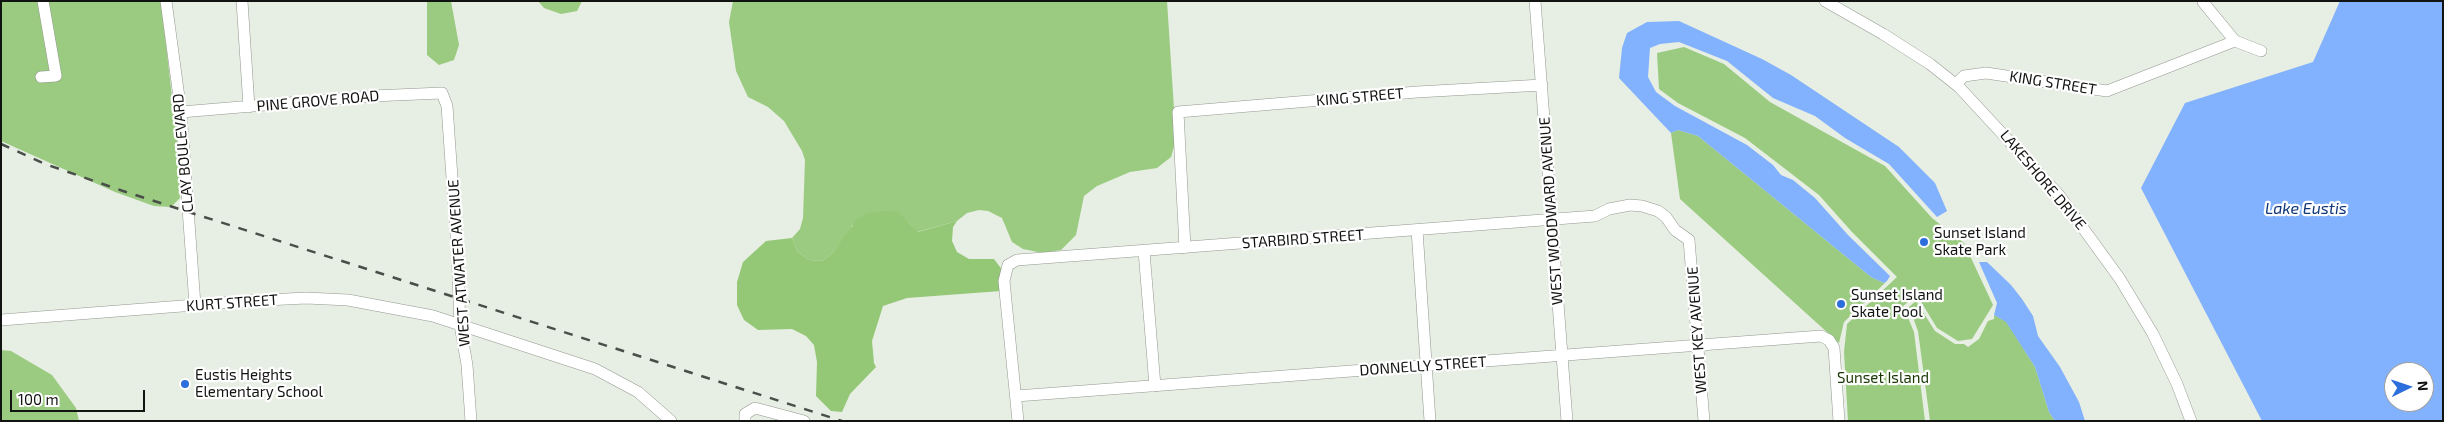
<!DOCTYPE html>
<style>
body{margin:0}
#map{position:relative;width:2444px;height:422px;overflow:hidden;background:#e7eee3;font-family:"Exo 2",sans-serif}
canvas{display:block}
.frame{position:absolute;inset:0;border:2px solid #121411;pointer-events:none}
.north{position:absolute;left:2384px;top:362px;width:50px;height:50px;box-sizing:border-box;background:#fff;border:1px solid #a0a1a0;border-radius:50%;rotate:86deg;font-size:14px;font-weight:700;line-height:20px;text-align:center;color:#121411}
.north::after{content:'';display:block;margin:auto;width:18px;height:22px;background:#2c6edb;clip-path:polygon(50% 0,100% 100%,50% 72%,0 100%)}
.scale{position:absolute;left:10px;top:390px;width:135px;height:22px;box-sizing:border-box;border:2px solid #121411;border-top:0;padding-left:6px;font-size:15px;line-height:18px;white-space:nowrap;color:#121411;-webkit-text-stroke:4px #fff;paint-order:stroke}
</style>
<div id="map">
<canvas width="2444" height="422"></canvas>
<div class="frame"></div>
<div class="north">N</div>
<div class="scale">100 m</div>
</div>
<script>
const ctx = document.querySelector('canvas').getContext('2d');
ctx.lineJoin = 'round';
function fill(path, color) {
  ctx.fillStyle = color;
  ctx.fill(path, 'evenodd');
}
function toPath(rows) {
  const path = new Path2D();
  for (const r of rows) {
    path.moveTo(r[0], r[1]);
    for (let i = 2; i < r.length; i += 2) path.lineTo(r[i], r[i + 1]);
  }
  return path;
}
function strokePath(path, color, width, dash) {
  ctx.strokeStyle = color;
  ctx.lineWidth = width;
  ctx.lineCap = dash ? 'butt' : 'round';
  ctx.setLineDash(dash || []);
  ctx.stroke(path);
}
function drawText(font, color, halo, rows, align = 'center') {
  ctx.font = font + ' "Exo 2",sans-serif';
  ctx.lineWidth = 4.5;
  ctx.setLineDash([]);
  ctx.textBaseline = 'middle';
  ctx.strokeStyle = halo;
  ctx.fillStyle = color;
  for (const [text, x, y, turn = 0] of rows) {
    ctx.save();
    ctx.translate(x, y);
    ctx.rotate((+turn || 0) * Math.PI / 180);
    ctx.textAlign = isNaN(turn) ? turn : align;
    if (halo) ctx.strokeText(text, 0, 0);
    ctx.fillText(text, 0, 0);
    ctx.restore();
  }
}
fill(toPath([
 [1,1,161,1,178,149,180,198,171,207,154,206,115,192,1,141],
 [427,1,451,1,459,45,454,60,439,65,427,55],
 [538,1,582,1,577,11,561,14,544,8],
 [733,1,1167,1,1176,140,1171,157,1157,168,1130,172,1097,186,1084,196,1076,235,1061,250,1043,253,1023,249,1012,242,1002,218,988,211,979,210,967,213,957,221,917,232,908,222,852,225,849,233,834,251,823,261,809,260,797,251,792,238,800,229,803,218,805,160,802,151,784,121,768,107,748,97,736,71,729,22],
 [1684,47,1724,64,1770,102,1885,166,1932,218,1964,243,1993,305,1972,339,1958,341,1937,328,1917,295,1903,306,1914,332,1925,421,1848,421,1844,352,1847,324,1897,277,1852,232,1819,195,1745,138,1678,103,1659,89,1657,53],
 [1678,130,1698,136,1871,277,1884,283,1887,281,1844,322,1839,343,1680,199,1671,133],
 [1916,301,1935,331,1955,344,1964,344,1968,347,1979,339,1988,321,1994,319,1994,315,2006,321,2035,367,2049,412,2055,421,1930,421,1918,331,1909,307],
 [1,350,11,351,52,375,76,408,79,421,1,421]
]), '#9bcb81');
fill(toPath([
 [885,211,898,212,918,232,957,221,953,227,952,241,957,252,969,259,994,259,1006,275,1001,291,907,298,883,306,872,341,874,363,876,367,850,394,842,412,831,411,816,396,817,362,814,345,806,336,792,329,758,330,744,320,737,305,737,282,743,262,766,241,792,238,797,251,809,260,823,261,834,251,857,219,867,213]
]), '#94c877');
fill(toPath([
 [2340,1,2443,1,2443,421,2262,421,2141,188,2185,103,2313,62],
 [2394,372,2424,372,2424,402,2394,402],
 [1679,21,1762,59,1791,75,1899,147,1935,183,1947,211,1937,217,1889,164,1845,138,1815,116,1773,98,1727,61,1679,42,1660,44,1650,48,1648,77,1656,92,1675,106,1747,145,1773,165,1781,175,1793,180,1815,198,1848,235,1890,276,1887,281,1884,283,1871,277,1698,136,1678,130,1671,133,1619,78,1622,48,1627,33,1647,22],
 [1979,262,1987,262,2011,285,2022,299,2033,316,2038,336,2060,367,2079,402,2085,421,2055,421,2049,412,2035,367,2006,322,1994,315,1997,303]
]), '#82b1fd');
const minor = toPath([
 [166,1,181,112,195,305],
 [242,1,249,107],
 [1535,1,1567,421],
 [1825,1,1883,34,1930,64,1959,87,2059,195,2120,279,2153,334,2177,384,2191,421],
 [2203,2,2235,41],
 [41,77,56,76,43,1],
 [1956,84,1964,76,1986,73,2107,91,2235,41,2261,51],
 [181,112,372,96,442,93,447,106,457,249,460,325,467,365,471,421],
 [1417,230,1430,421],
 [1185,248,1178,112,1417,92,1542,85],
 [1144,251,1155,386],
 [1,320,247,301,306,298,348,300,433,316,595,369,638,392,671,421],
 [1016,396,1821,336,1829,340,1834,348,1839,421],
 [745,421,745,414,755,408,804,421],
 [1018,421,1004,281,1008,265,1017,260,1595,216,1609,209,1630,205,1642,206,1658,211,1666,217,1675,230,1689,240,1704,421]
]);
strokePath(minor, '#92988f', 12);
strokePath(minor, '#fff', 11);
strokePath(toPath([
 [1,144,45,164,123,191,842,421]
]), '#4a4e49', 2.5, [9, 9]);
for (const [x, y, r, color] of [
 [1924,242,5,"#2c6edb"],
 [1841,304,5,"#2c6edb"],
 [185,384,5,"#2c6edb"]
]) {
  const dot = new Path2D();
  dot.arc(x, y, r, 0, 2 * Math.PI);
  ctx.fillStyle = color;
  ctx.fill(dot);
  strokePath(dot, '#fff', 2);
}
drawText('15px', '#121411', '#fff', [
 ["KING STREET",2053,83,9],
 ["KING STREET",1360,97,-5],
 ["PINE GROVE ROAD",318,101,-5],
 ["CLAY BOULEVARD",183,153,-95],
 ["LAKESHORE DRIVE",2043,180,50],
 ["WEST WOODWARD AVENUE",1551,211,-94],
 ["STARBIRD STREET",1303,239,-4],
 ["WEST ATWATER AVENUE",459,263,-94],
 ["KURT STREET",232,303,-4],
 ["WEST KEY AVENUE",1697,330,-94],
 ["DONNELLY STREET",1423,366,-4]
]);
drawText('15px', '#121411', '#fff', [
 ["Sunset Island",1934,233],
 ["Skate Park",1934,250],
 ["Sunset Island",1851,295],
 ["Skate Pool",1851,312],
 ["Eustis Heights",195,375],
 ["Elementary School",195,392]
], 'left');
drawText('15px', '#173700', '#fff', [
 ["Sunset Island",1883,378]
]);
drawText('italic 16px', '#10387a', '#fff', [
 ["Lake Eustis",2306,209]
]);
</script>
